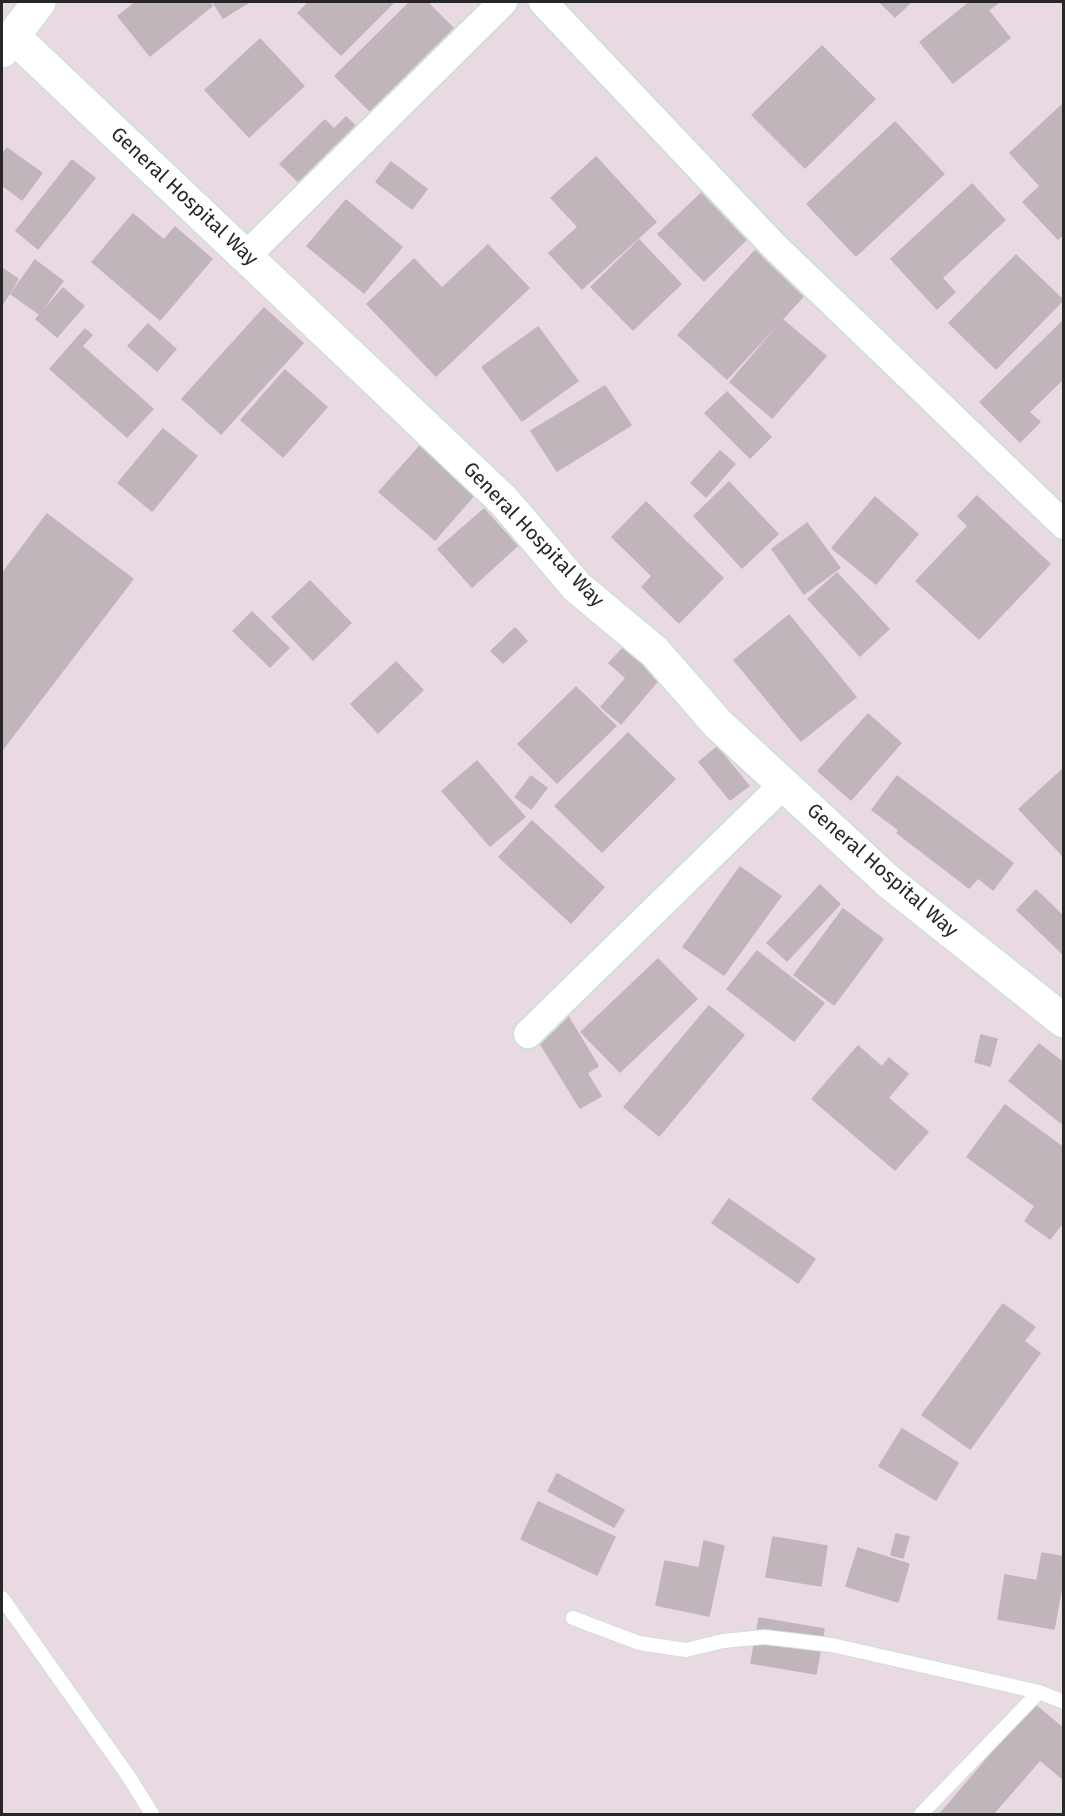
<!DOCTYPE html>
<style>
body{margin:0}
#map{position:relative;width:1065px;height:1816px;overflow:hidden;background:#e9d9e2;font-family:"Fira Sans",sans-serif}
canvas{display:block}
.frame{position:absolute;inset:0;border:3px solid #272727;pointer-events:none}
</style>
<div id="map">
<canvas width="1065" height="1816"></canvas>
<div class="frame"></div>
</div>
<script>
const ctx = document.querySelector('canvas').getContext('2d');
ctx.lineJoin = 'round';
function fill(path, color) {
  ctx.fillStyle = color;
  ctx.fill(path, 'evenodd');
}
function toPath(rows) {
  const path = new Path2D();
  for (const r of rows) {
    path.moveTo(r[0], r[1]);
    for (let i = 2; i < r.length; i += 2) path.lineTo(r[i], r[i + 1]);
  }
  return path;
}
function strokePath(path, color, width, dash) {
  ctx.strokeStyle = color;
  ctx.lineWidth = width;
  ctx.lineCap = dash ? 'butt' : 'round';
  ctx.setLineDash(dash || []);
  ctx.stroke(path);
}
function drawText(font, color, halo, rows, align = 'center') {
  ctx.font = font + ' "Fira Sans",sans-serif';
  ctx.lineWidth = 5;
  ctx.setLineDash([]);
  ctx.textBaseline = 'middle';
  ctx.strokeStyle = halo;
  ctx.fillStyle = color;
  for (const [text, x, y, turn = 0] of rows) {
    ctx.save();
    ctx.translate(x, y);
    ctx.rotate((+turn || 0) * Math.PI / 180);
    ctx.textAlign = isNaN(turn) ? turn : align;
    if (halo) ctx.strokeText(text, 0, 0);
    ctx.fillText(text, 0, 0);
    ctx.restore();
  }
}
const building = toPath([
 [136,2,209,2,212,6,150,56,118,16,136,2],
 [213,2,249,2,223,18,213,2],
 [309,2,394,2,341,55,298,13,309,2],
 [410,2,427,2,463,38,380,121,335,76,410,2],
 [880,2,911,2,895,17,880,2],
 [970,2,1000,2,988,10,1010,38,953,83,920,42,970,2],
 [260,39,304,86,249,137,205,90,260,39],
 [822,46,875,99,805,168,752,115,822,46],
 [1064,103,1064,234,1058,239,1023,202,1040,186,1010,153,1064,103],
 [346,117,363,133,307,190,280,164,325,120,334,129,346,117],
 [895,122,944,174,856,256,807,204,895,122],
 [7,148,42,173,22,200,2,185,2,155,7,148],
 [596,157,656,222,582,289,549,253,578,227,551,198,596,157],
 [72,160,95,178,38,249,16,231,72,160],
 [391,162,427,189,412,209,376,182,391,162],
 [972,184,1005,220,942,278,955,292,937,309,891,259,972,184],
 [709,186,754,232,704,281,658,234,709,186],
 [346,200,402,247,364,293,307,246,346,200],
 [133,214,164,240,175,227,212,259,160,320,92,262,133,214],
 [639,240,681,284,633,330,591,287,639,240],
 [762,243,811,288,727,379,678,335,762,243],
 [488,245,529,288,436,376,367,304,414,259,442,288,488,245],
 [1016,255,1063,300,996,369,949,323,1016,255],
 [35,260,63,281,39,314,11,294,35,260],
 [2,268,18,279,2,305,2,268],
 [63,288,84,306,57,337,36,319,63,288],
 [264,308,303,343,221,434,182,399,264,308],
 [783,320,826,356,772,418,730,382,783,320],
 [1064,320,1064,378,1029,412,1040,422,1020,442,980,402,1064,320],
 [148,324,176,349,157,371,128,346,148,324],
 [538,327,578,381,522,421,482,367,538,327],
 [85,329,92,335,82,346,153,409,127,437,50,369,85,329],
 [285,370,327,407,283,457,241,420,285,370],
 [605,386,631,425,557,471,531,431,605,386],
 [727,392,771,437,750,458,705,413,727,392],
 [163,429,197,456,152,511,118,483,163,429],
 [420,446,475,494,435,540,379,492,420,446],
 [720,451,735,464,706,497,691,483,720,451],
 [729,482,778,534,742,568,694,516,729,482],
 [977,496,1050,564,979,639,916,581,968,526,958,516,977,496],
 [875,497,918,534,876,584,832,548,875,497],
 [646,502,723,578,679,623,642,587,652,576,612,537,646,502],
 [484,509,517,546,472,587,438,549,484,509],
 [47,514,133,579,2,750,2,574,47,514],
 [807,523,840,568,804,594,772,549,807,523],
 [837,573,889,629,860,656,808,599,837,573],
 [310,581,351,623,313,660,272,617,310,581],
 [252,612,289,648,270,667,233,631,252,612],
 [789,615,856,697,801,741,734,660,789,615],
 [515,628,527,641,503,663,491,651,515,628],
 [624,647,660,678,621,724,601,707,626,678,609,663,624,647],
 [396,662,423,690,378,733,351,704,396,662],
 [576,687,616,726,557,783,518,744,576,687],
 [868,714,901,743,851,800,818,771,868,714],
 [628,733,675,779,602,852,555,806,628,733],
 [717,747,749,786,730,800,699,762,717,747],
 [477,761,525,817,490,846,442,791,477,761],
 [1064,768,1064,857,1019,809,1064,768],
 [531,776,547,788,531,809,515,797,531,776],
 [897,776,1013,863,993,890,978,878,969,888,897,833,899,830,872,810,897,776],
 [532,821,604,887,571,923,499,857,532,821],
 [740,867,781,896,724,975,683,947,740,867],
 [820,885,840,904,787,961,767,943,820,885],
 [1036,890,1064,917,1064,955,1017,910,1036,890],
 [843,909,883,939,834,1005,794,975,843,909],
 [757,951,824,1003,794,1041,727,989,757,951],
 [658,959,697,999,620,1072,581,1032,658,959],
 [709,1006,744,1035,659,1136,624,1107,709,1006],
 [567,1015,598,1066,587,1073,601,1096,580,1108,535,1035,567,1015],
 [981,1035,997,1039,990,1066,975,1062,981,1035],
 [1039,1044,1064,1063,1064,1120,1061,1123,1009,1081,1039,1044],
 [858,1046,882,1067,889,1058,908,1074,888,1098,928,1132,895,1170,812,1099,858,1046],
 [1005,1105,1064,1148,1064,1221,1050,1239,1025,1221,1035,1206,967,1157,1005,1105],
 [729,1199,815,1259,798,1283,712,1223,729,1199],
 [1003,1304,1035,1327,1024,1341,1040,1353,970,1449,922,1415,1003,1304],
 [902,1429,958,1463,936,1500,879,1466,902,1429],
 [557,1474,624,1510,614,1527,548,1491,557,1474],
 [538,1502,615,1537,597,1575,521,1539,538,1502],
 [896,1534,909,1537,903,1558,891,1555,896,1534],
 [773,1537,827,1546,821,1586,766,1577,773,1537],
 [704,1541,724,1546,709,1616,656,1605,665,1561,699,1568,704,1541],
 [858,1548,909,1564,898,1602,846,1586,858,1548],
 [1042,1553,1064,1557,1061,1584,1037,1580,1042,1553],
 [1005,1575,1062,1585,1054,1629,998,1619,1005,1575],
 [759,1618,824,1629,816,1674,751,1663,759,1618],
 [1034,1704,1064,1729,1064,1780,1040,1760,993,1814,940,1814,1034,1704]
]);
fill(building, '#c1b5bc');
strokePath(building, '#c4b3bc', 1.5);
const service = toPath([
 [2,1598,129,1777,152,1814],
 [573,1618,639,1643,686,1650,723,1641,764,1637,832,1645,1039,1692,1064,1702],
 [921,1814,1039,1692]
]);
const minor = toPath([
 [543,2,774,246,1064,525],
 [246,256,503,2],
 [528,1034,784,784]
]);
const secondary = toPath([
 [13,36,504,501,577,587,655,652,718,724,889,882,1064,1021],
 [2,51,39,2]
]);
strokePath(service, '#cee0da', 16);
strokePath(minor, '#cee0da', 32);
strokePath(secondary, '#cee0da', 36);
strokePath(service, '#fff', 14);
strokePath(minor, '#fff', 28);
strokePath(secondary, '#fff', 33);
drawText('20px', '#272727', '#fff', [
 ["General Hospital Way",184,197,43],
 ["General Hospital Way",533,535,46],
 ["General Hospital Way",882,871,41]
]);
</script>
